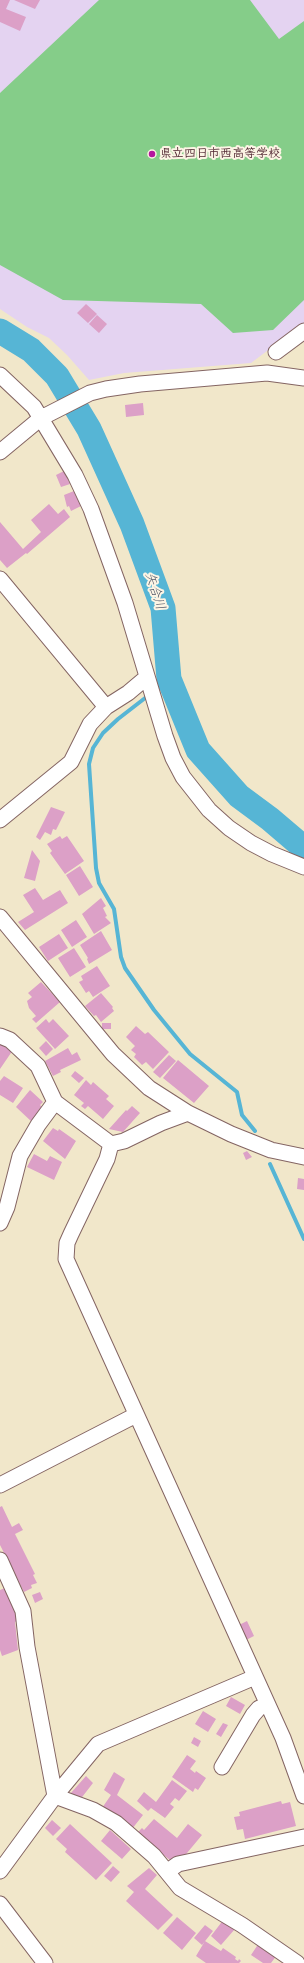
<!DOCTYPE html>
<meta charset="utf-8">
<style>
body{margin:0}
canvas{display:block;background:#f1e7ca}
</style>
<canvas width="304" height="1963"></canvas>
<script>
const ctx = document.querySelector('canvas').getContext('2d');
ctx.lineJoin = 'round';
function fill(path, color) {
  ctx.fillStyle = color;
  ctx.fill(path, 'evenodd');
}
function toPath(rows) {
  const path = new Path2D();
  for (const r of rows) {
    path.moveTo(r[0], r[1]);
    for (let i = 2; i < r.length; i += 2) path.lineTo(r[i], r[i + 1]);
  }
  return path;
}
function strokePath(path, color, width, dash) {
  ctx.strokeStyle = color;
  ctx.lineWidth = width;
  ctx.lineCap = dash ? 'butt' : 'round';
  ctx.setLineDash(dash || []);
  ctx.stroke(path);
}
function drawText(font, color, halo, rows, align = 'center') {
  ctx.font = font + ' "Comic Neue","Klee One",sans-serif';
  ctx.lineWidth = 4;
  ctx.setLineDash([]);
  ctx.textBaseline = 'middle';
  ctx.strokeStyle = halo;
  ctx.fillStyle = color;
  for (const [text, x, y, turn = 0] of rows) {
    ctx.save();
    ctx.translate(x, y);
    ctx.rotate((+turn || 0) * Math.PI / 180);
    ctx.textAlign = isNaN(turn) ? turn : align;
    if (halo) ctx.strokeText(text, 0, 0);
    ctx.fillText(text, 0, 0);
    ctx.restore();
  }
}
fill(toPath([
 [0,0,304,0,304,323,251,363,124,373,89,380,67,355,49,338,27,327,0,309]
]), '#e4d3f1');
fill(toPath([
 [99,0,250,0,279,39,304,21,304,300,273,330,233,333,201,304,63,300,0,265,0,93]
]), '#85cd89');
strokePath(toPath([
 [154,691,169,679],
 [149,695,118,719,103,733,93,748,89,764,96,868,99,883,114,909,121,957,125,968,154,1010,190,1054,237,1092,242,1115,255,1131],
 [270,1164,304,1239]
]), '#56b5d5', 4);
strokePath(toPath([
 [0,331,31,350,57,376,89,429,132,524,163,608,169,679,198,750,239,796,270,819,304,848]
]), '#56b5d5', 25);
fill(toPath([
 [0,0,10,0,6,9,26,17,20,31,0,22],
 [14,0,40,0,35,9],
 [86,304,97,314,88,323,77,313],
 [97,315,107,324,99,333,89,324],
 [143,403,144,415,126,417,125,405],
 [64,471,70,484,61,487,56,475],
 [74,491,81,506,71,511,69,506,67,507,64,495],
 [49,504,58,514,64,509,70,517,27,554,26,553,7,568,0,560,0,522,23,549,41,532,31,520],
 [51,807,65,812,56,830,53,829,51,835,45,832,40,840,36,837],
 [60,836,62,839,67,836,84,861,65,874,50,853,52,851,47,844],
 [32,850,40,861,35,881,24,878],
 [80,866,93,887,79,896,66,875],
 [35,888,43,900,60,890,68,903,25,930,18,922,34,912,23,895],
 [101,898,106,906,103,908,107,916,105,917,111,923,94,934,82,914],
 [76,920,87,937,72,947,61,930],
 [101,931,112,950,89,964,87,959,88,958,80,945],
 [59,934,68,948,48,961,39,947],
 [74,948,86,967,70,977,58,958],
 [97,966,110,986,93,997,89,991,86,993,79,982,83,980,81,976],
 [41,982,60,1002,36,1023,32,1019,36,1016,29,1008,27,1001,32,997,28,993],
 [101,993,113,1007,112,1008,114,1011,101,1022,96,1015,94,1016,85,1006],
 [46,1019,49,1023,53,1019,69,1036,55,1049,36,1028],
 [102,1023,111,1023,111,1029,102,1029],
 [136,1026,145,1034,148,1032,169,1052,153,1069,146,1062,142,1065,134,1057,136,1054,131,1050,135,1046,126,1037],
 [3,1039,15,1047,0,1069,0,1045],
 [46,1041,53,1049,46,1056,39,1048],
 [68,1048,72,1055,77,1052,81,1060,60,1070,61,1072,53,1076,45,1061],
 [169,1055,176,1061,160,1078,153,1072],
 [178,1060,209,1086,194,1103,163,1078],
 [75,1071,84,1078,79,1083,71,1076],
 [4,1076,23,1088,13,1103,0,1095,0,1081],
 [86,1080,91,1085,93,1082,109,1096,106,1099,114,1106,103,1119,88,1106,85,1109,81,1106,84,1103,74,1095],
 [30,1090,43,1102,40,1105,43,1108,33,1123,16,1107],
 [132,1106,140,1113,123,1132,109,1129,126,1110,127,1111],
 [53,1128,58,1131,59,1129,76,1141,65,1159,43,1141],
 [247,1151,252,1157,246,1160,243,1153],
 [34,1154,47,1161,50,1156,62,1162,54,1180,27,1167],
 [298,1178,304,1179,304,1190,297,1189],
 [2,1506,12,1527,19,1523,23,1530,15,1534,35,1574,33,1575,37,1583,31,1585,32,1588,24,1592,0,1545,0,1507],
 [5,1588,18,1620,15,1622,18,1650,2,1656,0,1650,0,1590],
 [40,1592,43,1599,35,1603,32,1595],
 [247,1621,254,1636,246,1640,239,1625],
 [231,1697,245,1705,240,1714,226,1706],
 [203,1711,216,1719,208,1732,195,1724],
 [223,1723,228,1725,221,1737,216,1734],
 [194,1737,201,1741,198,1747,191,1743],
 [187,1755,196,1761,190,1769,195,1773,196,1771,206,1778,198,1790,195,1788,193,1792,172,1777],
 [114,1772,125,1779,117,1795,143,1815,132,1829,102,1808,111,1795,104,1790],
 [86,1776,93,1783,79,1801,70,1794],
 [172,1780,187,1791,179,1801,175,1798,170,1804,174,1807,165,1818,151,1808,148,1811,137,1801,144,1792,156,1802],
 [281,1801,282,1804,290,1802,296,1826,245,1839,243,1829,237,1830,234,1817,240,1816,239,1812],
 [154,1819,177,1838,188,1824,202,1835,182,1859,171,1861,137,1833,142,1828,144,1830],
 [52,1820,61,1828,53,1836,45,1828],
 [70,1824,112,1863,96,1880,65,1852,67,1849,56,1839],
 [110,1830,131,1849,122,1859,101,1841],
 [113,1866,120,1872,111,1882,104,1876],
 [149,1868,157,1875,145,1889,173,1915,158,1930,126,1901,134,1892,127,1886],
 [177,1917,196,1933,182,1950,163,1933],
 [224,1919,235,1929,221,1945,211,1936],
 [205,1925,213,1931,202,1945,194,1938],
 [205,1941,221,1951,223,1948,236,1957,235,1959,238,1961,239,1959,241,1961,239,1963,206,1963,196,1956],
 [259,1943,277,1955,271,1963,263,1963,251,1955]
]), '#dca0c7');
const minor = toPath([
 [276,352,304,331],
 [0,375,34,407,75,475,91,509,125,603,165,736,173,758,183,777,209,810,229,828,251,843,272,854,304,867],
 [0,452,41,418,90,393,106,389,140,384,267,373,304,378],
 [0,579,106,707],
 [0,820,71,762,90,724,106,707,128,693,147,677],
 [0,917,113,1054,149,1088,188,1113,231,1134,271,1150,304,1157],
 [0,1036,10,1040,38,1066,55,1102,111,1144,124,1141,161,1123,188,1113],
 [111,1144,107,1159,71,1234,67,1243,66,1259,283,1738,304,1796],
 [0,1223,7,1207,20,1156,38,1125,55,1102],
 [0,1485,136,1415],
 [0,1560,23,1611,27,1647,55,1796],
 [222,1767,253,1715,259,1708,268,1705],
 [55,1796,93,1810,116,1823,154,1856,180,1888,242,1925,297,1963],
 [0,1871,55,1796,98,1744,255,1677],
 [168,1871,178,1864,304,1837],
 [0,1904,45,1963]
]);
strokePath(minor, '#846563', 17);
strokePath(minor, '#fff', 15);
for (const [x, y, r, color] of [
 [152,154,4,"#b5179e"]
]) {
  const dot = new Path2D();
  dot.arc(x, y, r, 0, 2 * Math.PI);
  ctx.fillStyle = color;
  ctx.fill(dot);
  strokePath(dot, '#fcf5e5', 1.5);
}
drawText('bold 12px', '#4a1f2b', '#fcf5e5', [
 ["県立四日市西高等学校",160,154]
], 'left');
drawText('italic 13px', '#4e5466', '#fcf5e5', [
 ["矢合川",155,591,72]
]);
</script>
